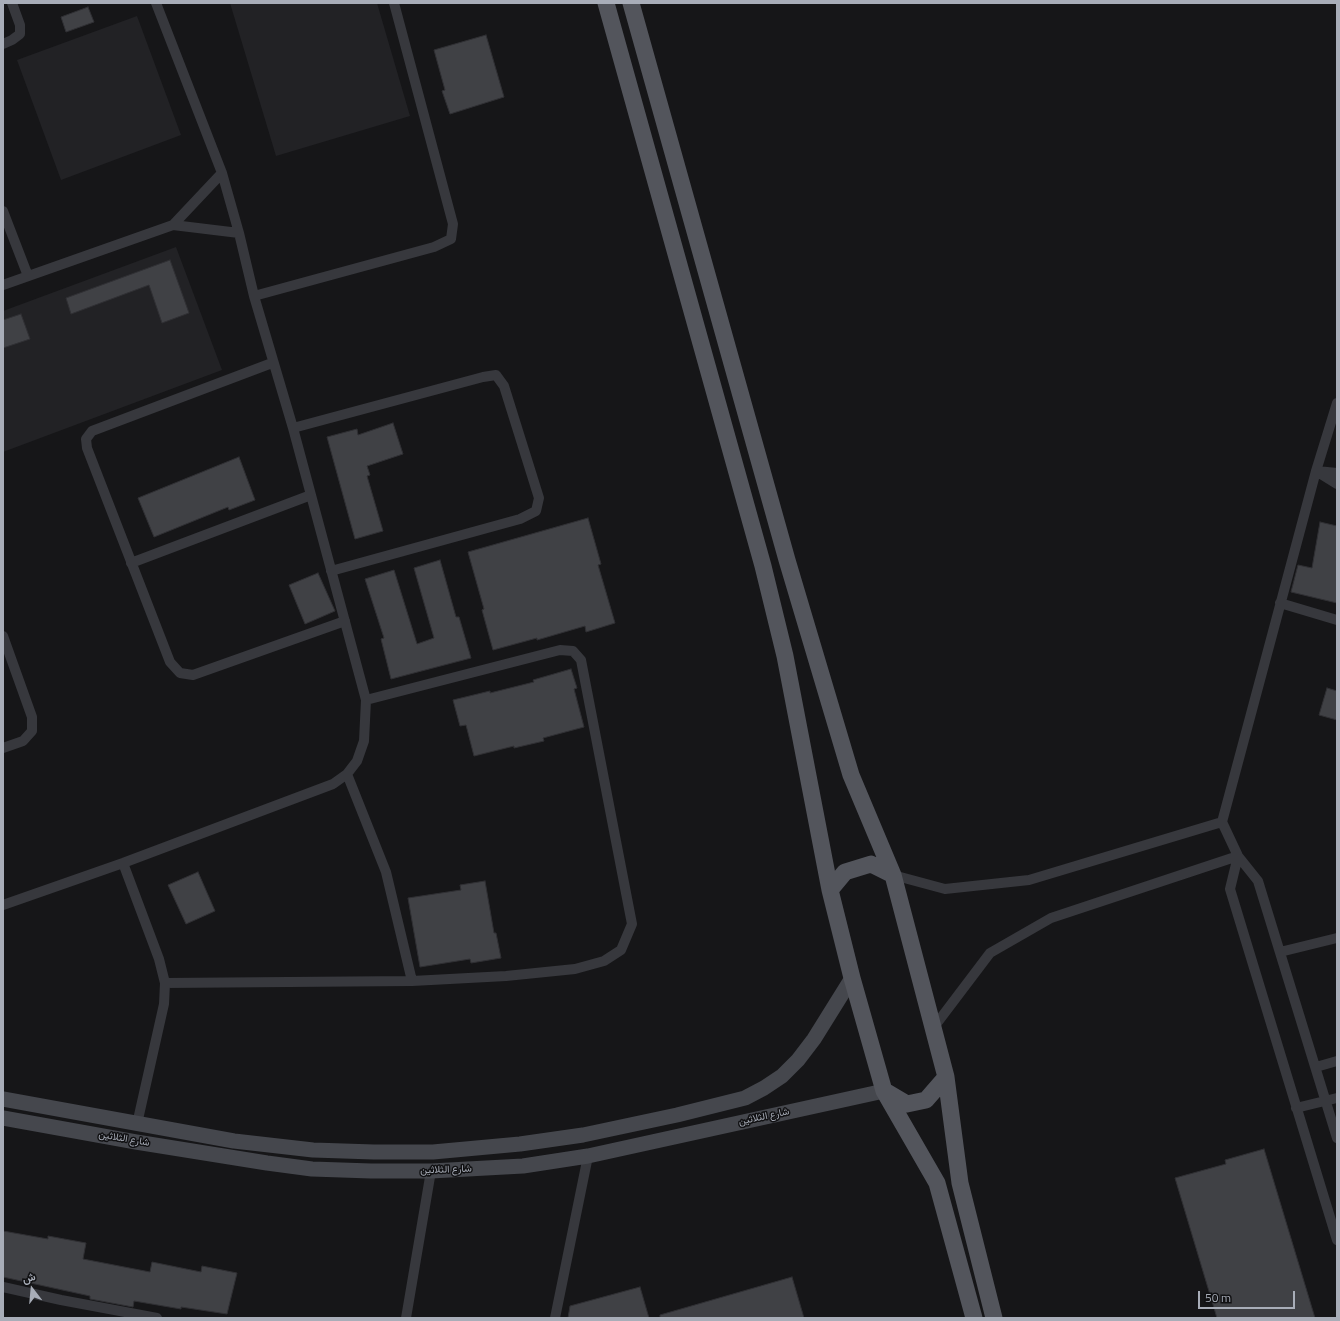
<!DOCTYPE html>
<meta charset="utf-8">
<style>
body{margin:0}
#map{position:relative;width:1340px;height:1321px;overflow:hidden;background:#161618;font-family:"Titillium Web",Vazirmatn,sans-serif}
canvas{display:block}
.frame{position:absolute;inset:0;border:4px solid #a8adb8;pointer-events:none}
.north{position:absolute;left:12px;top:1269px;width:40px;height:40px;-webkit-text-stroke:3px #111113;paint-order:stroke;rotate:344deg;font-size:11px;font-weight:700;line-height:16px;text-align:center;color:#a8adb8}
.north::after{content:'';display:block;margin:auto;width:14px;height:18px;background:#a8adb8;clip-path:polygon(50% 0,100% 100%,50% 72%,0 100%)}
.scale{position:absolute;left:1198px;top:1291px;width:97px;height:18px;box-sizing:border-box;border:2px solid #a8adb8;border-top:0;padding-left:5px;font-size:12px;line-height:14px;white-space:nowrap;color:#a8adb8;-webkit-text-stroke:3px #111113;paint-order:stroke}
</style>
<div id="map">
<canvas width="1340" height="1321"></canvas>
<div class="frame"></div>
<div class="north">ش</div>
<div class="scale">50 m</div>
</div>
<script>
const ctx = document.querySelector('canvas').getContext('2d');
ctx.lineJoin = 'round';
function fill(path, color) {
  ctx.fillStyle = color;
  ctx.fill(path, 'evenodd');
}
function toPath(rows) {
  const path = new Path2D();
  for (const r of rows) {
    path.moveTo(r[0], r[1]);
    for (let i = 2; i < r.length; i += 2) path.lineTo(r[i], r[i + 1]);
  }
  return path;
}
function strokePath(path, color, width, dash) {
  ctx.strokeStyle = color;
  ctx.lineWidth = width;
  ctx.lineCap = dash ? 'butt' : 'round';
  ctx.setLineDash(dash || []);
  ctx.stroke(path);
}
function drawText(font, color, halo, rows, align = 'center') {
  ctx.font = font + ' "Titillium Web",Vazirmatn,sans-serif';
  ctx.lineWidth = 3;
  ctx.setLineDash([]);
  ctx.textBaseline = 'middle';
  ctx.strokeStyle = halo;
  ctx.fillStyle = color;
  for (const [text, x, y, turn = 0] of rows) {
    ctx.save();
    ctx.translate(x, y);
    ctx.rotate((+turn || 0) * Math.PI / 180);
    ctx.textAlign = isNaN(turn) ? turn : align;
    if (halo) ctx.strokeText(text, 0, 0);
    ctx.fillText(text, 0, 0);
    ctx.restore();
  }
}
fill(toPath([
 [230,3,377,3,410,116,276,156],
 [137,16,181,135,61,180,17,60],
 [176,247,222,370,3,452,3,311]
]), '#222225');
const building = toPath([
 [88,7,94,22,66,32,61,17,88,7],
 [486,35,504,97,450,114,442,91,445,90,434,50,486,35],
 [170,260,189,313,162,323,149,285,71,314,66,298,170,260],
 [21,314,30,339,3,348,3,320,21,314],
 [393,423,403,454,367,466,370,475,367,476,383,531,355,539,327,437,357,429,358,435,393,423],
 [239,457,255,500,229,510,228,507,154,537,138,498,239,457],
 [588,518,601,564,598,565,615,623,586,632,585,626,537,640,537,638,493,650,482,610,484,609,468,552,588,518],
 [1320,522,1337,526,1337,603,1291,592,1298,565,1312,568,1320,522],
 [440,560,456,617,459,617,471,658,391,679,381,639,384,638,365,579,394,570,417,644,434,638,414,568,440,560],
 [318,573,335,611,305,624,289,585,318,573],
 [571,669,577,688,574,689,584,727,543,738,544,741,514,748,514,746,474,756,466,725,460,726,453,700,490,691,490,693,534,682,533,680,571,669],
 [1327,688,1337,691,1337,720,1319,715,1327,688],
 [198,872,215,911,186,924,168,885,198,872],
 [485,881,494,933,496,933,501,958,471,963,470,959,420,967,408,898,461,890,460,885,485,881],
 [1264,1149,1315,1318,1217,1318,1175,1178,1226,1164,1225,1160,1264,1149],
 [3,1231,48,1239,48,1236,86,1243,83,1259,150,1272,152,1262,201,1272,202,1266,237,1273,227,1314,181,1307,181,1309,134,1301,133,1307,90,1299,90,1296,3,1277,3,1231],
 [792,1277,804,1318,660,1318,660,1315,792,1277],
 [640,1287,649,1318,568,1318,570,1306,640,1287]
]);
fill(building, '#404145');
strokePath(building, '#303034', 1);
strokePath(toPath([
 [3,44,12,40,20,34,20,25,12,3],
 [3,211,28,276],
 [173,225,222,173],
 [3,285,173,225,239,233],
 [254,296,434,247,451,239,453,224,394,3],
 [272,363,92,431,86,439,87,448,170,662,180,673,193,675,345,621],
 [1337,403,1316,471,1222,822,1238,856,1258,881,1337,1138],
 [293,428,483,377,496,375,504,386,539,498,536,511,520,519,331,571],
 [1316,471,1337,484],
 [1317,471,1337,473],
 [131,563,311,495],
 [1280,603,1337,620],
 [3,636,32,717,32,731,23,741,3,748],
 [347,774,386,872,412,981],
 [1238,856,1230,889,1337,1240],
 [123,863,159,959,165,983,164,1004,137,1124],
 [893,875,945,889,1029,880,1222,822],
 [3,905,123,863,333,784,347,774,357,761,364,741,366,700,293,428,254,296,239,233,222,173,156,3],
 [1280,952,1337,938],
 [165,983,412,981,506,976,575,969,604,961,621,950,632,924,581,660,573,651,560,650,366,700],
 [934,1027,990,953,1051,918,1238,856],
 [1316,1067,1337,1061],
 [1296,1108,1337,1098],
 [3,1287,61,1300,157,1318],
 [406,1318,431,1171],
 [555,1318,588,1156]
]), '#37383d', 10);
strokePath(toPath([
 [3,1099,234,1141,313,1150,374,1152,433,1152,520,1144,583,1135,677,1115,745,1098,764,1088,782,1076,798,1060,814,1039,852,978],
 [3,1118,136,1142,267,1163,312,1169,371,1171,431,1171,523,1166,588,1156,884,1091]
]), '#45474d', 15);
strokePath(toPath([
 [606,3,763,566,785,656,830,890,852,978,884,1091,937,1183,974,1318],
 [631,3,787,560,851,775,893,875,946,1077,960,1183,994,1318],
 [830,890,845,872,871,864,893,875],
 [885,1091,907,1104,926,1100,946,1077]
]), '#53555c', 17);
drawText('10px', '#a8adb8', '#111113', [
 ["شارع الثلاثين",764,1117,-12],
 ["شارع الثلاثين",124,1139,10],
 ["شارع الثلاثين",446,1170,-2]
]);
</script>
